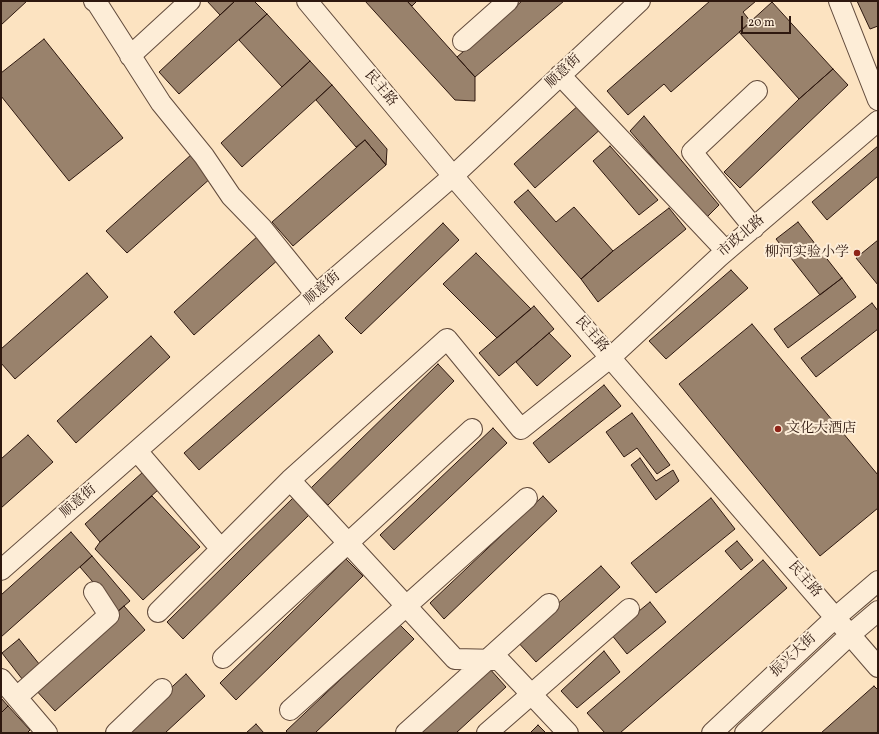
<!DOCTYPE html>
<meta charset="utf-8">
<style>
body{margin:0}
#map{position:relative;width:879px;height:734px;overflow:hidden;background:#fce3c1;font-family:Vollkorn,serif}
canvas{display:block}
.frame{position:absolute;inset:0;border:2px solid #2e180f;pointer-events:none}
.scale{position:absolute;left:741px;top:16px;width:50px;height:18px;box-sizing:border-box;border:2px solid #2e180f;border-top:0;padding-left:5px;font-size:12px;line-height:14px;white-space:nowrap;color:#2e180f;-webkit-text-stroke:3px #fdedd7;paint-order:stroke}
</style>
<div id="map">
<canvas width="879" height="734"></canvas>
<div class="frame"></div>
<div class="scale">20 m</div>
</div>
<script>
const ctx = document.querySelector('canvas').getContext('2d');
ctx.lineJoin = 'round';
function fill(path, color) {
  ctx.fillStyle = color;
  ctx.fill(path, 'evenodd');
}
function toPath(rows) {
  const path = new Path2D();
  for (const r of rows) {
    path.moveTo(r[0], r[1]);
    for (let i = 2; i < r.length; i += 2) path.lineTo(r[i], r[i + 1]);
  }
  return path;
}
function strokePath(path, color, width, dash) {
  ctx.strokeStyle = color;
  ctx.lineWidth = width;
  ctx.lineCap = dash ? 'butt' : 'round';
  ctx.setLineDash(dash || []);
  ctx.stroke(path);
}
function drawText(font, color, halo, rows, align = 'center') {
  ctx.font = font + ' Vollkorn,"Noto Serif SC",serif';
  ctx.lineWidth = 4;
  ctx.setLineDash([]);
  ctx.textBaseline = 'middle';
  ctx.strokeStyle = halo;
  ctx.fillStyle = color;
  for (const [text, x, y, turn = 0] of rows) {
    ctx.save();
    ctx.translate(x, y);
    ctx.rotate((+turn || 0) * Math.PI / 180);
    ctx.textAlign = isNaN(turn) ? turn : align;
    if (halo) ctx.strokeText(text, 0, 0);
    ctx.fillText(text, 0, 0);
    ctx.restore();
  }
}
const building = toPath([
 [1,1,27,1,1,25,1,1],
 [207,1,235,1,220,15,207,1],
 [235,1,254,1,267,14,179,94,159,72,235,1],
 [365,1,407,1,475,77,475,101,455,100,365,1],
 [407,1,417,1,412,6,407,1],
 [522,1,564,1,475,77,457,57,522,1],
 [710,1,756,1,743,12,751,22,671,92,664,84,628,115,607,91,710,1],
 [857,1,878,1,878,26,870,29,857,1],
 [772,2,833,69,799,99,739,32,772,2],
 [267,14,310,61,282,87,239,40,267,14],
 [44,39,123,138,69,181,1,96,1,73,44,39],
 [310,61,332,85,242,167,221,143,310,61],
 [833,69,848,85,740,188,724,172,799,99,833,69],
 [332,85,387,149,386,165,365,140,356,147,316,100,332,85],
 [581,103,603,127,535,188,514,164,581,103],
 [644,116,719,205,706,218,630,131,644,116],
 [365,140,386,165,293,246,272,222,365,140],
 [610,146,658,200,639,215,593,161,610,146],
 [878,146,878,176,827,220,812,202,878,146],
 [192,154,212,177,127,253,106,231,192,154],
 [528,190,556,222,574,207,613,251,581,279,514,202,528,190],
 [669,208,686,229,598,302,581,279,613,251,669,208],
 [798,222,842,278,820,295,776,239,798,222],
 [443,223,459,240,361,334,345,318,443,223],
 [259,235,280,258,194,335,174,312,259,235],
 [878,240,878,285,856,258,878,240],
 [476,253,531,309,497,338,443,284,476,253],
 [731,270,748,288,666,359,649,341,731,270],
 [87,273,108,297,15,379,1,363,1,349,87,273],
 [842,278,856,297,788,348,774,329,842,278],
 [872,303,878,311,878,329,816,377,801,358,872,303],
 [534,306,554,329,499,376,479,353,534,306],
 [752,324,878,475,878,508,820,556,679,384,752,324],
 [549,333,571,356,537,386,516,362,549,333],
 [319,335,333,352,199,470,184,453,319,335],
 [151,336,170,357,76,443,57,421,151,336],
 [438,364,454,381,328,505,311,488,438,364],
 [604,385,621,406,549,463,533,443,604,385],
 [632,413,670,465,657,474,637,448,624,457,606,432,632,413],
 [493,428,507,443,394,550,380,535,493,428],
 [28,435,53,462,1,508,1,459,28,435],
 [640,458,656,481,673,470,679,481,656,500,631,465,640,458],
 [143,472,158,490,100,542,85,524,143,472],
 [152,496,200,547,143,600,95,549,100,542,152,496],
 [543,496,557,511,444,619,430,603,543,496],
 [293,498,310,514,183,639,167,622,293,498],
 [711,498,735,529,656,593,631,563,711,498],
 [71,532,92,556,1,637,1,595,71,532],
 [737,541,753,560,741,570,725,551,737,541],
 [92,556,130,601,118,611,80,567,92,556],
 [346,559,363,576,236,700,220,683,346,559],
 [763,560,787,588,620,733,605,733,587,713,763,560],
 [601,566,620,587,536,662,516,640,601,566],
 [650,602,666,622,627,654,611,634,650,602],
 [124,606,145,630,55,711,34,688,124,606],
 [399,624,414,639,315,733,288,733,286,731,399,624],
 [19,639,44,670,26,684,2,653,19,639],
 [604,651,620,672,577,708,561,691,604,651],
 [489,668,506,687,456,733,418,733,489,668],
 [186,674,205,696,165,733,122,733,186,674],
 [874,686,878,690,878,733,821,733,874,686],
 [1,698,8,706,1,713,1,698],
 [8,706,30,730,27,733,1,733,1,713,8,706],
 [256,724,264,733,246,733,256,724],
 [538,725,546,733,530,733,538,725]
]);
fill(building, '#99826c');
strokePath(building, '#2e180f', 1);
const minor = toPath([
 [94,1,97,3,161,103,204,156,231,196,262,228,316,295],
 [307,1,453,176,878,667],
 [839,1,878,100],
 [463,41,508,1],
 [130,56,190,1],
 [560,75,726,251],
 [754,228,692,152,757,91],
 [137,451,221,549],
 [290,480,455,659,499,660,568,733],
 [1,570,206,390,453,176,640,1],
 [158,612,290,480,447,339,521,429,610,358,719,257,878,121],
 [223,658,472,429],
 [1,679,47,733],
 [17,697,109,615,94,592],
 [290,710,527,498],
 [116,733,162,689],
 [406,733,549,604],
 [487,733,629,609],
 [712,733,836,617,878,581],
 [745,733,851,634,878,611]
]);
strokePath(minor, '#624b3c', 22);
strokePath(minor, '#fdedd7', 20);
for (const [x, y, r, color] of [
 [857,253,4,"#8f2418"],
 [778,429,4,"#8f2418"]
]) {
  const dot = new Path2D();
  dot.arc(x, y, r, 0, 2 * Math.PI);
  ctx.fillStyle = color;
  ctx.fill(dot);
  strokePath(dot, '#fdedd7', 1.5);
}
drawText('14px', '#2e180f', '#fdedd7', [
 ["顺意街",564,72,-43],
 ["民主路",380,89,50],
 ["市政北路",742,237,-41],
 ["顺意街",323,289,-41],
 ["民主路",591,335,49],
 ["顺意街",79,502,-41],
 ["民主路",804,580,49],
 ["振兴大街",794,656,-43]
]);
drawText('14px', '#2e180f', '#fdedd7', [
 ["柳河实验小学",849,253],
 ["文化大酒店",786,429,"left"]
], 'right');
</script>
